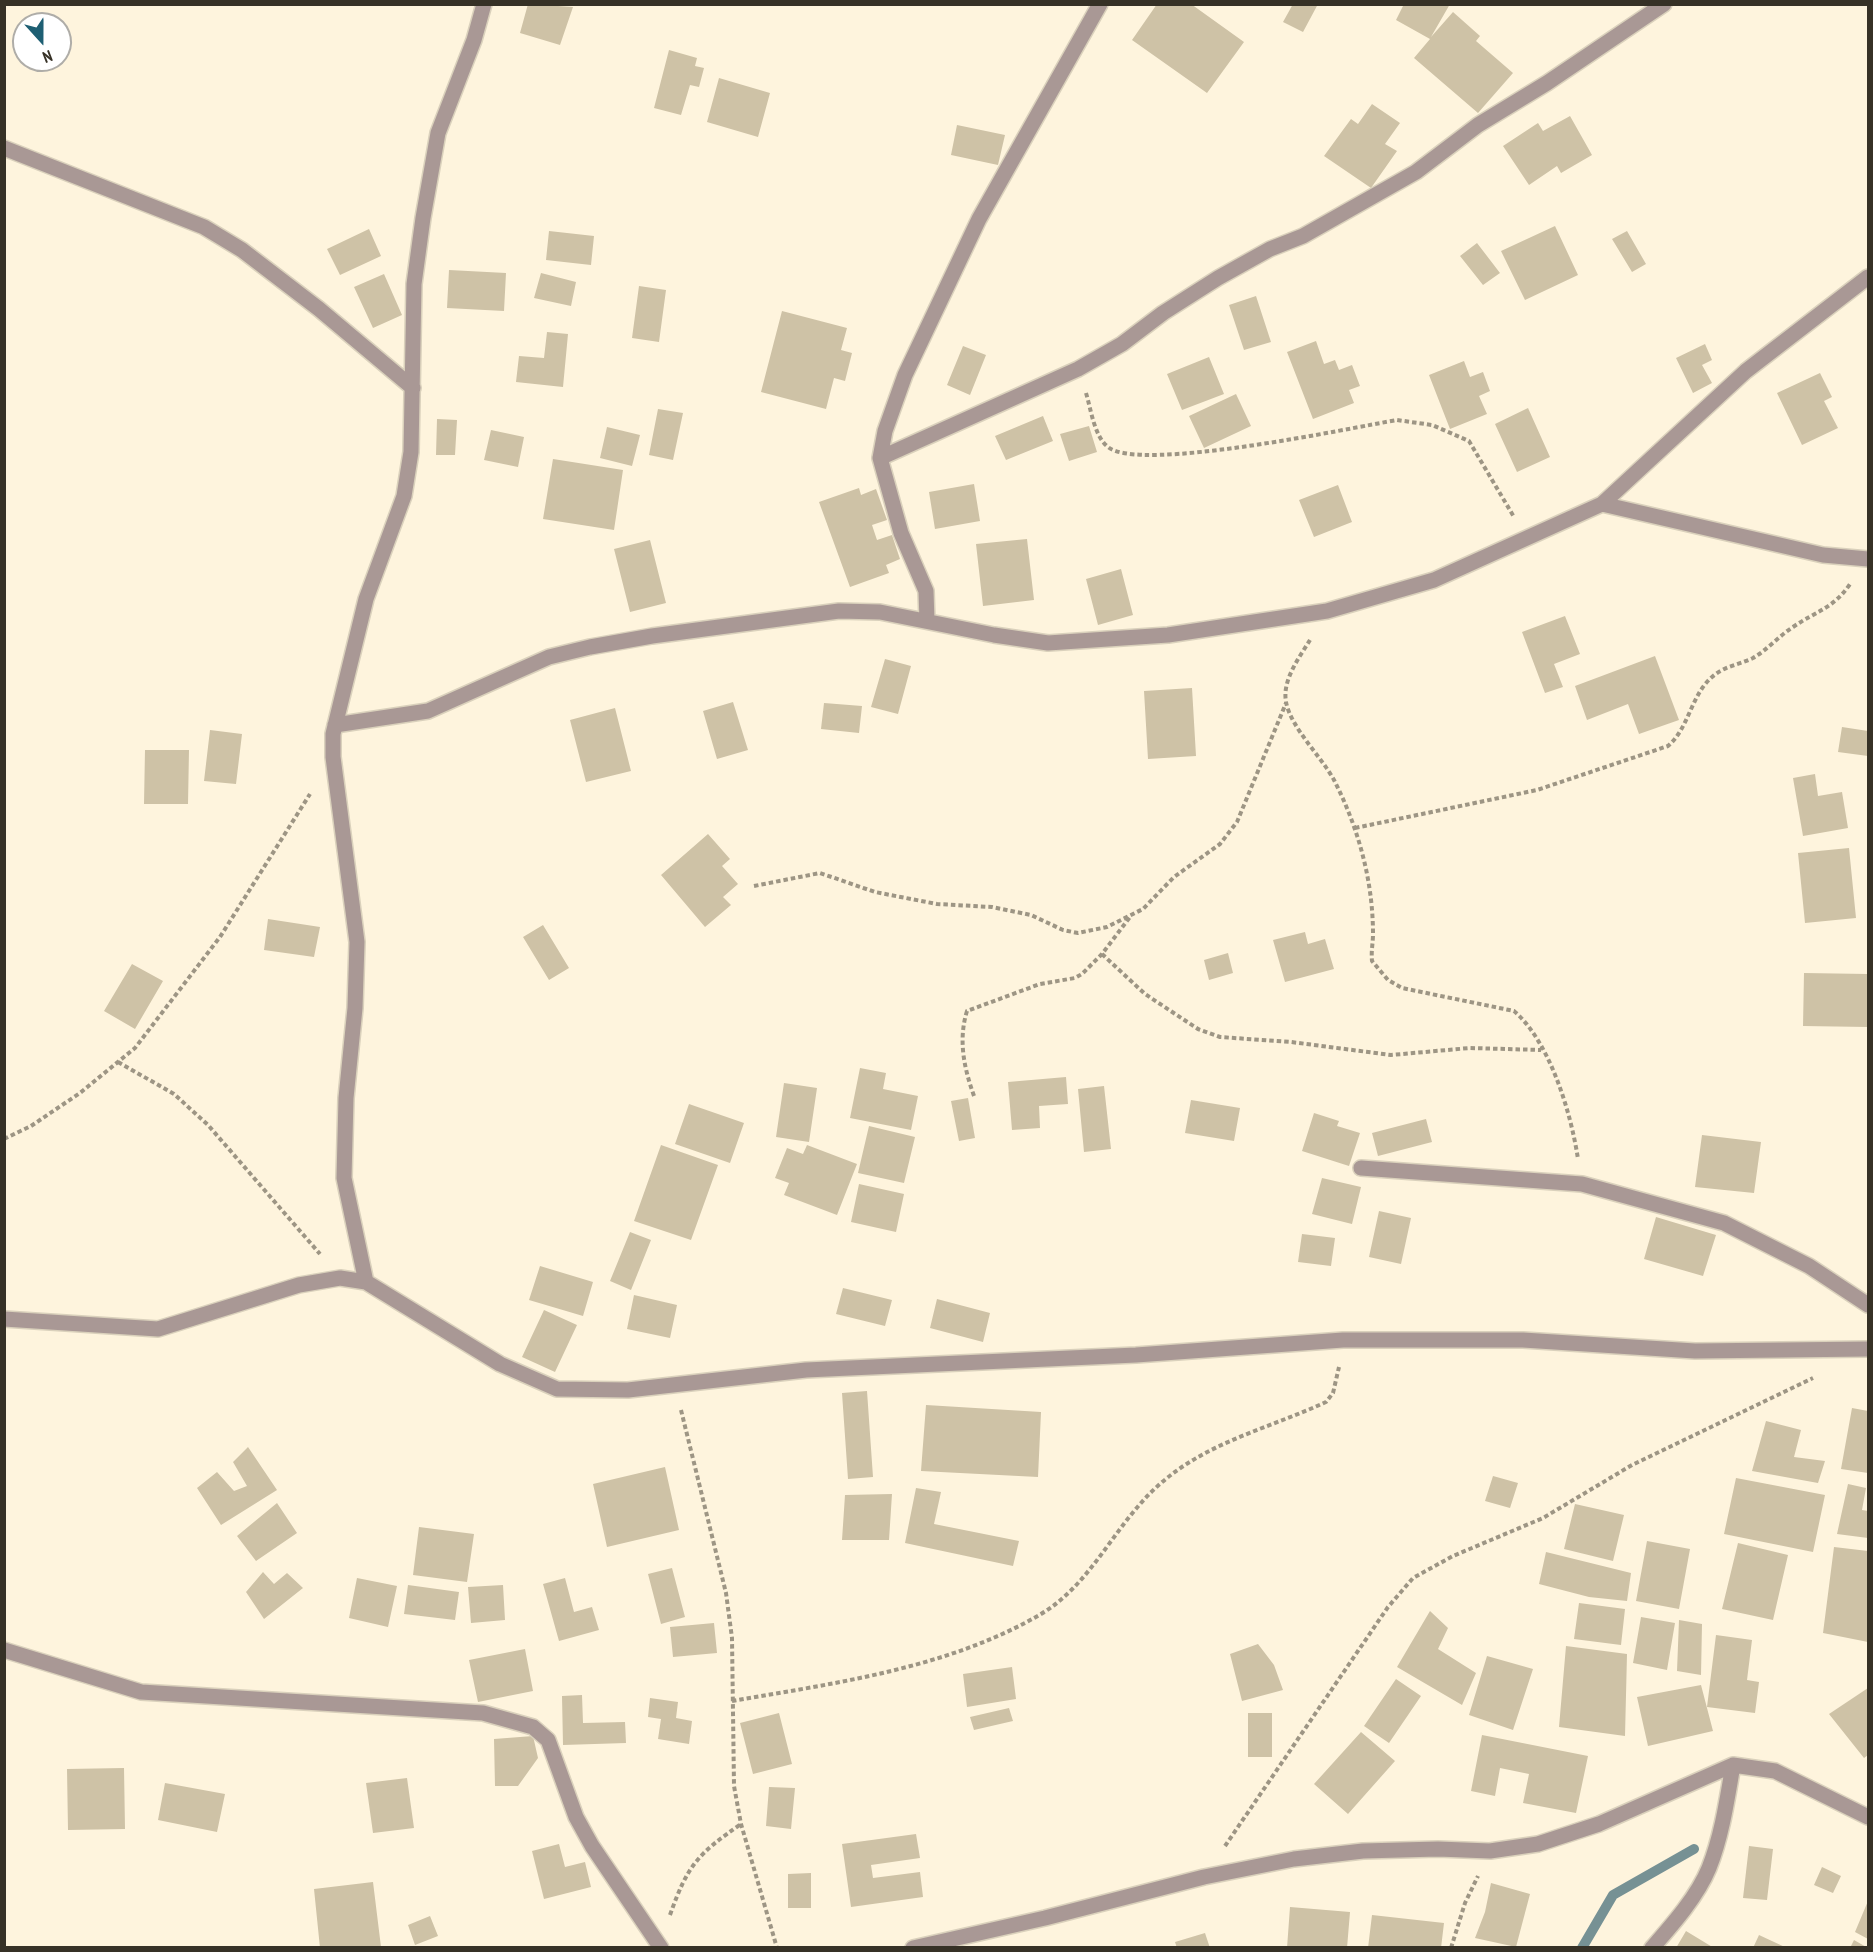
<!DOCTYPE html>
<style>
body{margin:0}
#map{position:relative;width:1873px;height:1952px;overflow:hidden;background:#fef4dd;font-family:"PT Sans Narrow",sans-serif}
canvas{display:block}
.frame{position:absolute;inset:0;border:6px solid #363126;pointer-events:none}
.north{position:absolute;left:12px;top:12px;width:60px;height:60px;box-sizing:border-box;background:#fff;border:2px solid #afada8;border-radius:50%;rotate:159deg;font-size:16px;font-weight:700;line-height:24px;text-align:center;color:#363126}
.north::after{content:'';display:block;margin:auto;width:21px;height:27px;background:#1e5f73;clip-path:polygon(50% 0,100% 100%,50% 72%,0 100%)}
</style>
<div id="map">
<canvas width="1873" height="1952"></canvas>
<div class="frame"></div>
<div class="north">N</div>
</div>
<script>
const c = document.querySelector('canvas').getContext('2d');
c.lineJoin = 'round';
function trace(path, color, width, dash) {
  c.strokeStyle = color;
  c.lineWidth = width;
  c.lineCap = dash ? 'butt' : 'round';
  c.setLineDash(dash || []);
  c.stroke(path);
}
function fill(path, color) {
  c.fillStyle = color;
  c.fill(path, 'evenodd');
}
const stream = new Path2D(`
 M1582,1948L1613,1895L1694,1849`);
const building = new Path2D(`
 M528,4L573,7L560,45L520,33Z
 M1157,4H1191L1244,42L1207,93L1132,40Z
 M1293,4H1318L1303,32L1283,22Z
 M1404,4H1450L1431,37L1453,12L1480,36L1476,41L1513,73L1478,113L1414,58L1430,39L1396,20Z
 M669,50L697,58L695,66L704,68L699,87L690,85L681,115L654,108Z
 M719,78L770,93L758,137L707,122Z
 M1372,104L1400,123L1385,144L1397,151L1371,188L1324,156L1351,119L1358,124Z
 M1570,116L1592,155L1561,173L1557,166L1529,185L1503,146L1538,123L1543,131Z
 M957,125L1005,135L998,165L951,155Z
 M1555,226L1578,275L1525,300L1501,251Z
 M369,229L381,256L340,275L327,249Z
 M549,231L594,236L591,265L546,260Z
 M1627,231L1646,264L1632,272L1612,239Z
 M1477,243L1500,273L1483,285L1460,256Z
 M449,270L506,273L504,311L447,308Z
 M541,273L576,282L571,306L534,298Z
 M384,274L402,315L373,328L354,287Z
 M639,286L666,290L659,342L632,338Z
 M1256,296L1271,342L1244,350L1229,305Z
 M782,311L847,328L841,350L852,353L845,381L834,378L826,409L761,392Z
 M547,332L568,334L563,387L516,382L519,356L544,358Z
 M1316,341L1324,364L1335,360L1339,370L1352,365L1360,386L1349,390L1354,403L1313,419L1287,352Z
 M1705,344L1712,360L1702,365L1712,383L1693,393L1676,358Z
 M963,346L986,355L970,395L947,385Z
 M1209,357L1224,394L1182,410L1167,374Z
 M1464,361L1470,377L1483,372L1490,391L1479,396L1487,414L1450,429L1429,375Z
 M1820,373L1832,397L1824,401L1838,428L1802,445L1777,393Z
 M1236,394L1251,426L1204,448L1189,416Z
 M1528,408L1550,457L1517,472L1495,424Z
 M658,409L683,413L673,460L649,455Z
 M1043,416L1053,441L1006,460L995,436Z
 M437,419L457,420L455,455H436Z
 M1089,426L1097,452L1069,461L1060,434Z
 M607,427L640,435L632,466L600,458Z
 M491,430L524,437L518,467L484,460Z
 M553,459L623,470L614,530L543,519Z
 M974,484L980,521L935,529L929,492Z
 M1338,485L1352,522L1314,537L1299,500Z
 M859,488L861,495L876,489L887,520L872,525L877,540L892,535L900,559L886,565L889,573L850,587L819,502Z
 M1027,539L1034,600L983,606L976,544Z
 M650,540L666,603L630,612L614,549Z
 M1121,569L1133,615L1098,625L1086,579Z
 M1565,616L1580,654L1554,664L1563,687L1545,693L1522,632Z
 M1655,656L1679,720L1639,734L1628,704L1587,720L1575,686Z
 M885,659L911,666L898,714L871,707Z
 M1192,688L1196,756L1148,759L1144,691Z
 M733,702L748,750L717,759L703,711Z
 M824,703L862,706L859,733L821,729Z
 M615,708L631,771L586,782L570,720Z
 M1842,727L1868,731V756L1838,752Z
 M210,730L242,734L236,784L204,781Z
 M145,750H189L188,804H144Z
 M1815,774L1818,796L1842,792L1848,828L1803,836L1793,778Z
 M708,834L730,859L722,866L738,884L723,897L731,905L705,927L661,875Z
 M1849,848L1856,918L1805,923L1798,853Z
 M268,919L320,927L314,957L264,950Z
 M543,925L569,968L549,980L523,937Z
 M1305,932L1308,944L1325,939L1334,969L1285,982L1273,940Z
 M1228,953L1233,973L1209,980L1204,960Z
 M132,964L163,981L135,1029L104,1011Z
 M1804,973L1868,974V1027L1803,1026Z
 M860,1068L886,1073L883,1089L918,1096L911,1130L850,1118Z
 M1066,1077L1068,1104L1039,1106L1040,1128L1012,1130L1008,1082Z
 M784,1083L817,1088L809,1142L776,1137Z
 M1104,1086L1111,1149L1084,1152L1078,1089Z
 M968,1098L975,1138L959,1141L951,1101Z
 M1191,1100L1240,1108L1234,1141L1185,1133Z
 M689,1104L744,1123L730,1163L675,1144Z
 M1314,1113L1339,1121L1337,1126L1360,1133L1349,1166L1302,1151Z
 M1426,1119L1432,1142L1378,1156L1372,1133Z
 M869,1126L915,1137L904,1183L858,1173Z
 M1702,1135L1761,1142L1754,1193L1695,1187Z
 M661,1145L718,1165L691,1240L634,1221Z
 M807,1145L857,1164L837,1215L784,1195L789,1183L775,1178L787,1148L803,1154Z
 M1322,1178L1361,1187L1352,1224L1312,1214Z
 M859,1184L904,1194L896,1232L851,1222Z
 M1379,1211L1411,1218L1401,1264L1369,1257Z
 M1656,1217L1716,1235L1703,1276L1644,1259Z
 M630,1232L651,1240L631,1290L610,1281Z
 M1302,1234L1335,1238L1331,1266L1298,1262Z
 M540,1266L593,1282L583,1316L529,1300Z
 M843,1288L892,1300L885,1326L836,1314Z
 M634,1295L677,1305L670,1338L627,1329Z
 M937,1299L990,1313L983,1342L930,1328Z
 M544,1310L577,1325L555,1372L522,1357Z
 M867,1391L873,1477L848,1479L842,1393Z
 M926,1405L1041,1412L1038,1477L921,1471Z
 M1852,1408L1868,1411V1473L1841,1469Z
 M1766,1421L1801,1430L1794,1457L1825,1461L1818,1483L1752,1471Z
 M248,1447L277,1490L221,1525L197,1488L217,1472L234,1491L247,1486L233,1462Z
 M665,1467L679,1530L607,1547L593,1484Z
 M1493,1476L1518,1483L1510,1508L1485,1501Z
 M1736,1478L1825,1495L1813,1552L1724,1534Z
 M1848,1484L1866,1488L1862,1510L1868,1511V1538L1837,1534Z
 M916,1488L941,1492L934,1524L1019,1541L1013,1566L905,1543Z
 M892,1494L889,1540H842L845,1495Z
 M277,1503L297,1533L256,1561L237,1536Z
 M1575,1504L1624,1515L1613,1561L1564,1549Z
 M419,1527L474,1534L467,1582L413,1575Z
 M1647,1541L1690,1549L1679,1609L1636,1601Z
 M1738,1543L1788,1555L1773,1620L1722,1609Z
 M1834,1547L1868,1551V1642L1823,1633Z
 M1546,1552L1631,1573L1627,1601L1589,1597L1539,1584Z
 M672,1568L685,1617L661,1624L648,1574Z
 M263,1572L274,1584L287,1573L303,1588L264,1619L246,1592Z
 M357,1578L397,1586L388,1627L349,1618Z
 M565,1578L574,1612L592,1607L599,1630L559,1641L543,1584Z
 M408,1585L459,1592L455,1620L404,1614Z
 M503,1585L505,1620L471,1623L468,1587Z
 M1579,1603L1625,1609L1621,1645L1574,1639Z
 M1430,1611L1448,1628L1438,1649L1476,1673L1462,1705L1397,1667Z
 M1641,1617L1675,1623L1667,1670L1633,1663Z
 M1679,1620L1702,1624L1701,1675L1677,1671Z
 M714,1623L717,1653L673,1657L670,1627Z
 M1716,1635L1752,1640L1747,1680L1759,1682L1755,1713L1707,1707Z
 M1258,1644L1274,1665L1283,1690L1242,1701L1230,1654Z
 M1566,1646L1627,1654L1625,1736L1559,1727Z
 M525,1649L533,1691L478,1702L469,1660Z
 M1487,1656L1533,1669L1513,1730L1469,1715Z
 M1012,1667L1016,1699L967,1707L963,1674Z
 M1396,1679L1421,1696L1389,1743L1364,1726Z
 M1701,1685L1713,1731L1648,1746L1637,1697Z
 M1868,1688V1755L1864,1758L1829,1714Z
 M582,1695L583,1723L625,1722L626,1743L563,1745L562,1696Z
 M650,1698L678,1702L676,1718L692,1721L689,1744L658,1739L661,1719L648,1717Z
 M1009,1708L1013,1721L974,1730L970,1717Z
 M779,1713L792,1764L753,1774L740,1723Z
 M1248,1713H1272V1757H1248Z
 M1361,1732L1395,1761L1348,1814L1314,1784Z
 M1482,1735L1588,1756L1576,1813L1523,1803L1529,1774L1500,1768L1495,1796L1471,1791Z
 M533,1736L538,1758L518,1786H495L494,1739Z
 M124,1768L125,1829L68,1830L67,1769Z
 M407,1778L414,1828L373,1833L366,1783Z
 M165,1783L225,1794L217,1832L158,1820Z
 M769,1787L795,1788L791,1829L766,1826Z
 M916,1834L920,1858L871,1865L873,1878L920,1872L923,1897L851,1907L842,1844Z
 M559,1844L565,1867L585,1862L591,1887L544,1899L532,1851Z
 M1749,1846L1773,1849L1767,1900L1743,1898Z
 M1822,1867L1841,1876L1833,1893L1814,1885Z
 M811,1873V1908H788V1874Z
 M373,1882L381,1947L320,1948L314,1889Z
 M1491,1883L1530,1894L1516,1947L1475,1938L1485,1912Z
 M1868,1901V1939L1855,1932Z
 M1290,1907L1350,1912L1347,1948H1287Z
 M1372,1915L1444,1923L1441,1948H1368Z
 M430,1916L438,1936L415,1945L408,1925Z
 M1686,1931L1714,1948H1676Z
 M1205,1933L1210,1948H1177L1175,1942Z
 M1759,1935L1787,1948H1753Z
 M1854,1940L1868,1948H1850Z`);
const path = new Path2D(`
 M1086,393C1091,409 1094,436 1108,447C1139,473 1350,428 1397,420L1432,425L1469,441L1514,517
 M1310,640C1299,658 1282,680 1286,702C1291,728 1321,756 1334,780C1358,827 1373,880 1373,934C1373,943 1371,951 1372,961L1388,980L1402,988L1514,1011C1550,1042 1571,1113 1578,1159
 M1355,828L1537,790L1668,746C1689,728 1691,695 1712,677C1724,666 1739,665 1753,658C1767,650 1779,636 1793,627C1816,611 1833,609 1850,584
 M754,886L820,873L875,892L937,904L992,907L1031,915L1063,930L1078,933L1107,927L1143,909L1174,877L1220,844L1237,822L1286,703
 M1102,954L1145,994L1198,1029L1220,1037L1291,1042L1391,1055L1470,1048L1541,1050
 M118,1062L174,1094L208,1125L320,1254
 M974,1096C964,1068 958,1040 967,1011L1040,984L1075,978L1082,974L1102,954L1130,917
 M4,1139L31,1126L80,1093L135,1048L220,937L310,794
 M681,1410L726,1593L732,1638L734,1786L741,1824L777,1948
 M732,1701C836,1683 949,1668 1041,1614C1093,1583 1115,1523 1160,1484C1207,1442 1270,1428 1326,1402L1333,1393L1339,1367
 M1225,1846L1388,1607L1413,1578L1453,1556L1543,1518L1632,1465L1813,1378
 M670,1915C688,1864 698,1854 741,1824
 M1451,1948L1465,1903L1478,1876`);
const street = new Path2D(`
 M4,148L204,227L242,250L319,309L413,388
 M880,458L1078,369L1122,344L1163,313L1218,278L1270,249L1303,236L1416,172L1478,125L1547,83L1664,4
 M1602,504L1823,555L1868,559
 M927,621L926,591L901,533L880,458L885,431L905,375L979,219L1100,4
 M335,725L428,711L549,657L590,647L652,636L839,611L880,612L994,635L1048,643L1168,635L1327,611L1434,580L1602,504L1746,371L1868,277
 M1361,1168L1582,1184L1724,1223L1809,1266L1868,1305
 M366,1282L344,1178L346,1098L355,1008L357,942L333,757V734L366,599L404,496L411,452L414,284L423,218L438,133L474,40L484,4
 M4,1319L158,1329L299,1285L340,1278L366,1282L500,1364L557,1389L628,1390L806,1370L1136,1355L1343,1340H1523L1695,1351L1868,1349
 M4,1650L141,1692L483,1713L533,1727L548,1740L576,1817L592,1846L661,1948
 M913,1948L1045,1918L1204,1877L1294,1859L1363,1851L1438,1849L1490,1851L1538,1844L1599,1824L1733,1765L1775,1771L1868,1817
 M1652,1948C1673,1924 1697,1897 1709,1868C1722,1835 1727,1800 1733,1765`);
trace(stream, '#769194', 10);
fill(building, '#cec2a6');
trace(street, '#dad1bc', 18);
trace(path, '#9d9584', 4, [4.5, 3]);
trace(street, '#a99895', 15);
</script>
